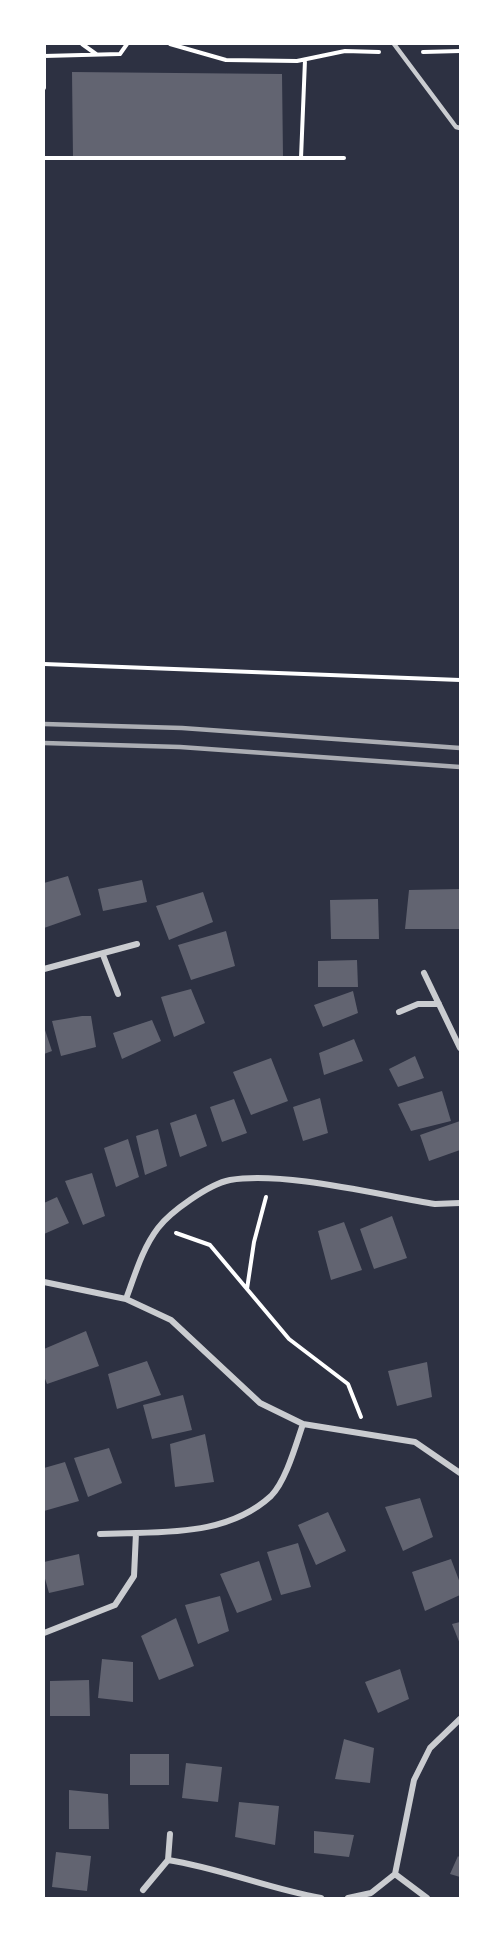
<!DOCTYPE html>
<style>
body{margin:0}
#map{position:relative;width:504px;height:1942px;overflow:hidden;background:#2d3142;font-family:"Open Sans",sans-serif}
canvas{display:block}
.frame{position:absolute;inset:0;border:45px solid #fff;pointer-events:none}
</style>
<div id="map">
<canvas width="504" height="1942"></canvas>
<div class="frame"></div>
</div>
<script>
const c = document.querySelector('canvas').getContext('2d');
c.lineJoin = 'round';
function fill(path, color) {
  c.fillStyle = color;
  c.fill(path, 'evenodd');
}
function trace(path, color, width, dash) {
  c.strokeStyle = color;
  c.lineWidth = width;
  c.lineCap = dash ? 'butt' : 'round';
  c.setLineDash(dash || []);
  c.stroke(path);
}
const building = new Path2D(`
 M72,72L282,74L283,157L73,159Z
 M68,876L81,915L44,928V883Z
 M142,880L147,902L103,911L98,889Z
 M460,889V929H405L409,890Z
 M203,892L213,922L169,940L156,906Z
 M378,899L379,939H331L330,900Z
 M226,931L235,966L191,980L178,945Z
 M357,960L358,987H318V961Z
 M191,989L205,1023L174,1037L161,997Z
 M353,991L358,1013L323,1027L314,1005Z
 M82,1016H91L96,1047L61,1056L52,1021Z
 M152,1020L161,1041L122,1059L113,1033Z
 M44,1027L52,1051L44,1054Z
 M354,1039L363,1061L324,1075L319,1053Z
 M415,1056L424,1078L398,1087L389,1069Z
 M271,1058L288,1101L251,1115L233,1072Z
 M442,1091L451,1121L411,1131L398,1104Z
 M320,1098L328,1133L303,1141L293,1107Z
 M234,1099L247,1133L222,1142L210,1107Z
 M196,1114L207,1146L180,1157L170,1123Z
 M460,1121V1150L429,1161L420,1135Z
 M158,1129L167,1166L145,1175L136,1136Z
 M128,1139L139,1177L116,1187L104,1148Z
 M92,1173L105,1216L83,1225L65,1181Z
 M57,1197L69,1223L44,1234V1203Z
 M392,1216L407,1258L374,1269L360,1229Z
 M344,1222L362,1270L331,1280L318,1231Z
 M86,1331L99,1366L47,1384L44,1376V1349Z
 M147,1361L161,1395L117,1409L108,1374Z
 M427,1362L432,1397L397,1406L388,1371Z
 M183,1395L192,1430L152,1439L143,1405Z
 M205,1434L214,1482L175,1487L170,1444Z
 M109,1448L122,1483L88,1497L74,1458Z
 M65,1462L79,1501L44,1511V1468Z
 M420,1498L433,1537L403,1551L385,1507Z
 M328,1512L346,1551L316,1565L298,1525Z
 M298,1543L311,1587L281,1595L267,1552Z
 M79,1554L84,1585L49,1593L44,1575V1562Z
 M451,1559L460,1583V1595L425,1611L412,1572Z
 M259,1561L272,1600L237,1613L220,1574Z
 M220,1596L229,1631L198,1644L185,1605Z
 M176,1618L194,1666L159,1680L141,1636Z
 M460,1622V1644L452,1624Z
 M102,1659L133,1662V1702L98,1698Z
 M400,1669L409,1699L378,1713L365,1682Z
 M89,1680L90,1716H50V1681Z
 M344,1739L374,1748L370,1783L335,1779Z
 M130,1754H169V1785H130Z
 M186,1763L222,1767L218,1802L182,1798Z
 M69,1790L108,1794L109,1829H69Z
 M239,1802L279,1806L275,1845L235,1837Z
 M314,1831L354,1835L349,1857L314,1853Z
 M56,1852L91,1856L87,1891L52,1887Z
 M458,1856L460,1858V1877L450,1874Z`);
const path = new Path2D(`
 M82,44L96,54
 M170,44L226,60L297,61L345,51L379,52
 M423,52L460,51
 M44,56L120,54L127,44
 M44,88V44
 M44,158H344
 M301,158L305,60
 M44,664L460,680
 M176,1233L210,1245L289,1339L348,1384L361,1417
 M247,1289L254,1242L266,1197`);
const service = new Path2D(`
 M394,44L456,127L460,128`);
const minor = new Path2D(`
 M103,955L118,994
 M44,969L137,944
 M424,973L460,1048
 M399,1012L418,1004H439
 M44,1282L126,1299L171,1320L260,1403L303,1424L415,1442L460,1473
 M126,1299C135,1275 142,1249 158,1228C170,1212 209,1184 230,1180C284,1171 379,1195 435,1204L460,1203
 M100,1534L136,1533
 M44,1633L115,1605L134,1576L136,1533C183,1532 234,1530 271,1496C286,1481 296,1444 303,1424
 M168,1860C220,1868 269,1889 321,1898
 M395,1874L427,1898
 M143,1890L168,1860L170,1834
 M348,1898L371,1893L395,1874L414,1780L430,1748L460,1719`);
const rail = new Path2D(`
 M44,724L182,728L460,748
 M44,743L180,747L460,767`);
fill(building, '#626471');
trace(path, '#fff', 4);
trace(service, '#caccd0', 4.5);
trace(minor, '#caccd0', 6);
trace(rail, '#abadb3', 4.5);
</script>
